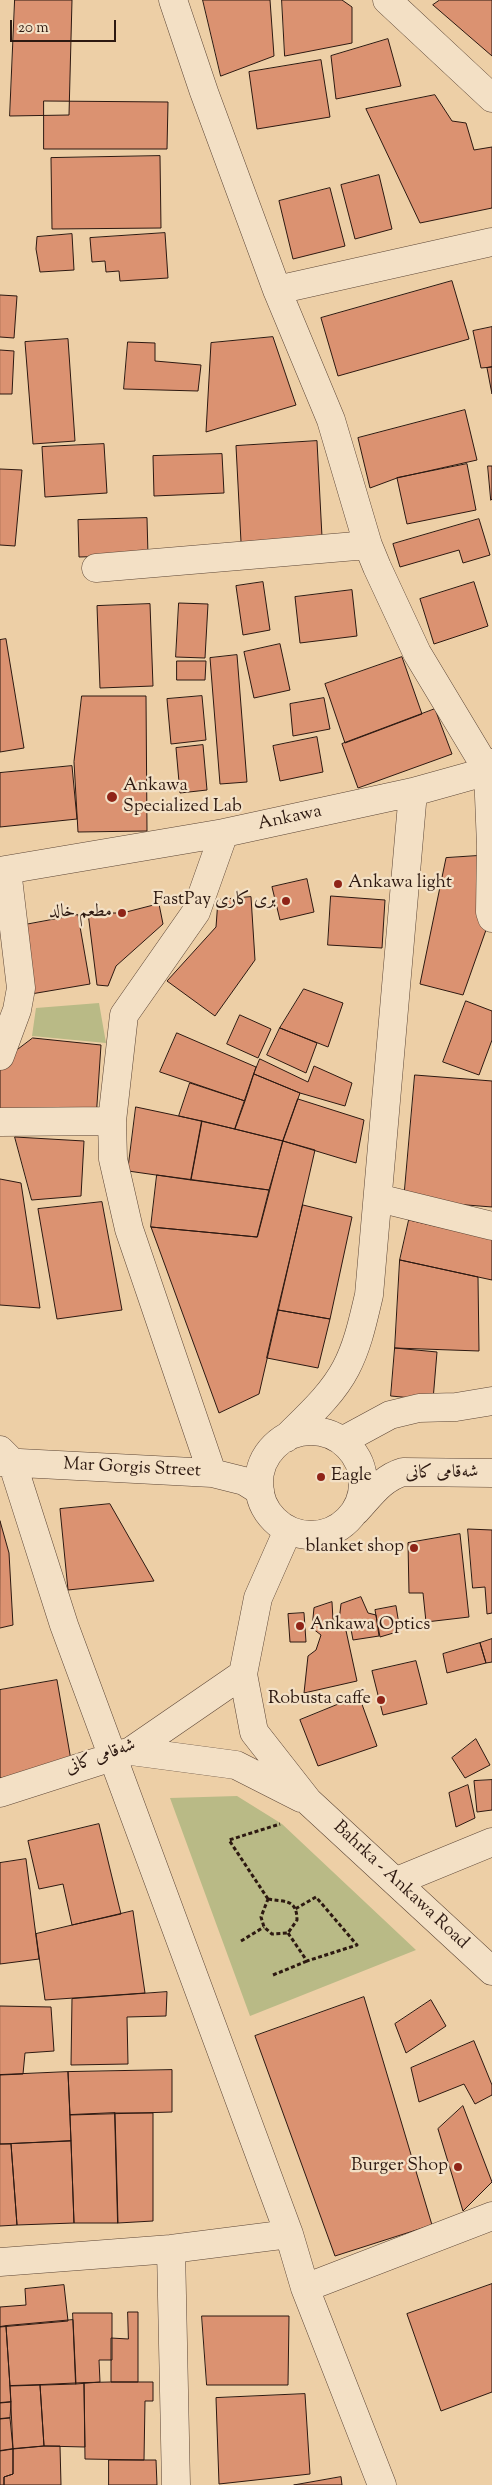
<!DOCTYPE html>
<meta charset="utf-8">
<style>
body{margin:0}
#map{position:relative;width:492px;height:2485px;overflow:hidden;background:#edcfa6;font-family:"Sorts Mill Goudy",serif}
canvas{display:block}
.scale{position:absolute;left:10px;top:20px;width:106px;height:22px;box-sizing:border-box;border:2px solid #2d1911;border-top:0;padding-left:6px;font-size:15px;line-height:18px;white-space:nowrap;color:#2d1911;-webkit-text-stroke:4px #f3e0c5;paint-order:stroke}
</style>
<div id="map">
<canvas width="492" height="2485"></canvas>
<div class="scale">20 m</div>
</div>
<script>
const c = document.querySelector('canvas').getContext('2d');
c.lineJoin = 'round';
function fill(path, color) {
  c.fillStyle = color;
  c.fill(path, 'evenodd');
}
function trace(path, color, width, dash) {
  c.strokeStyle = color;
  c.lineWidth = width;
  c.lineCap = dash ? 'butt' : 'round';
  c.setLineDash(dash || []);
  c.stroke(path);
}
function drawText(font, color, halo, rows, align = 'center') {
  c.font = font + ' "Sorts Mill Goudy",Amiri,serif';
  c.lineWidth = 4.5;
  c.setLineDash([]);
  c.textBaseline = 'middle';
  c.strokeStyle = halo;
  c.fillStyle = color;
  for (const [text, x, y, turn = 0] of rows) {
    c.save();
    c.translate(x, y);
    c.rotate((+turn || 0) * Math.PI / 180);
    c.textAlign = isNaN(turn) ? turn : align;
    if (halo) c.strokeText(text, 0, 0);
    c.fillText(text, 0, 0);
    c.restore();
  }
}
const green = new Path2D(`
 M99,1003L106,1043L32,1036L36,1008Z
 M237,1796L282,1824L416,1950L250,2016L170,1798Z`);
const building = new Path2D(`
 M15,0H72L69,115L10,116Z
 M203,0H270L274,56L221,76Z
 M282,0H342L352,7V43L285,56Z
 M440,0H492V56L433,5Z
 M388,39L401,86L336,99L331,56Z
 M321,60L330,117L257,129L249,72Z
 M435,95L452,121L466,123L474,150L492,147V208L420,223L366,109Z
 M44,101L168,102L167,149H44Z
 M160,156L161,228L52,229L51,158Z
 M379,175L392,229L355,239L341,185Z
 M330,188L345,246L293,259L279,201Z
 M165,233L168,278L120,281L119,271L106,272L105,261L92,262L90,238Z
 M72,234L74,270L40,272L36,249L37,237Z
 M452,281L469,339L338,376L321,318Z
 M0,295L17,296L14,338L0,337Z
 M492,327V367L481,368L473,331Z
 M273,337L296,405L206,432L211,343Z
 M68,339L75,441L33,444L25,342Z
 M128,342L155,343V361L201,365L198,391L124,389Z
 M0,350L14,351L12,394H0Z
 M492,367V394L487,368Z
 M465,410L477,460L397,478L370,488L358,438Z
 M317,441L322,537L241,542L236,446Z
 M104,444L107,493L45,497L42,447Z
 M222,454L224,493L154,496L153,456Z
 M467,464L476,510L407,524L397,478Z
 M488,466H492V499L491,500Z
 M0,469L22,470L15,546L0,545Z
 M147,518L148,555L79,557L78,520Z
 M479,519L490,555L463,563L459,550L400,567L393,544Z
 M263,582L270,630L243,635L236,586Z
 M474,582L488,626L434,644L420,599Z
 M352,590L357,636L300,643L295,597Z
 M179,603L208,604L205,658L176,657Z
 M150,604L153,686L100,688L97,606Z
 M6,639L24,748L0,752V640Z
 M280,644L290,690L254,698L244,652Z
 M237,655L247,782L220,784L210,658Z
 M402,657L422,714L345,743L325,684Z
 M177,661H206L205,680H177Z
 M82,696H146L147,831L78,832L74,762Z
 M202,696L206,740L171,744L167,699Z
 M324,698L330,729L293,736L290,704Z
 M435,709L452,754L358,788L342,744Z
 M317,737L323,772L280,781L273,746Z
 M203,745L207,790L180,793L176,748Z
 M72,766L77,819L0,827V773Z
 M492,855V913L463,995L420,984L446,858Z
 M307,879L314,912L280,920L272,887Z
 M331,896L385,900L382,948L328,945Z
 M251,897L255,960L215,1016L167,981L216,927L218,900Z
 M159,904L163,924L116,966L108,986L97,985L88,913H122Z
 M78,915L90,984L31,994L19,926Z
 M304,989L343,1003L328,1047L280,1028Z
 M466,1001L492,1011V1040L479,1075L443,1062Z
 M240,1015L271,1029L258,1058L227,1044Z
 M280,1028L317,1043L306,1073L267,1055Z
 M177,1033L256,1067L245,1101L160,1072Z
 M33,1038L101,1045L96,1119L0,1115V1063Z
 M260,1059L308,1082L314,1066L352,1083L345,1106L300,1093L254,1074Z
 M254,1074L300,1093L283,1141L235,1129Z
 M415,1075L492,1081V1207L404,1200Z
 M190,1083L245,1101L235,1129L179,1116Z
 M298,1099L364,1120L356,1163L283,1141Z
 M136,1107L202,1121L191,1180L128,1171Z
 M202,1121L283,1141L269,1190L191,1180Z
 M15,1137L84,1141L81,1196L32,1200Z
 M283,1141L315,1150L259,1394L219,1413L151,1227L257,1237Z
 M157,1175L269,1190L257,1237L151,1227Z
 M0,1179L21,1183L40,1308L0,1305Z
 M102,1202L122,1310L57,1319L38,1209Z
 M303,1205L352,1217L330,1319L278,1310Z
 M409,1220L492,1239V1280L400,1260Z
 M400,1260L478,1277L479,1351L395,1348Z
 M278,1310L330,1319L318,1368L267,1358Z
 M395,1348L437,1352L433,1400L391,1396Z
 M110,1504L154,1581L68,1590L60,1509Z
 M0,1521L9,1553L13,1625L0,1628Z
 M468,1529L492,1530V1613L487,1614L485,1587L473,1588Z
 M460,1534L469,1617L426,1622L423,1593H409L408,1543Z
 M361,1597L368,1613L376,1615L379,1636L353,1640L350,1624L339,1621L341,1604Z
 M332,1602L333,1620L345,1626L357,1681L304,1693L308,1656L316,1650L321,1635L312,1628L314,1608Z
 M396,1606L400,1631L380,1637L375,1610Z
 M304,1613L306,1642H290L288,1614Z
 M492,1639V1662L486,1663L480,1643Z
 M480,1643L486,1663L447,1673L443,1654Z
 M416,1661L427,1704L383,1715L372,1671Z
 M57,1680L72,1766L0,1778V1690Z
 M359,1696L377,1746L318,1766L300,1720Z
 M476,1739L490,1765L465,1778L452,1758Z
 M492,1780V1810L477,1812L474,1781Z
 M468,1785L475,1818L456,1827L449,1793Z
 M99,1824L121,1914L72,1925L63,1884L39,1889L28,1841Z
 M26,1859L39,1959L0,1964V1863Z
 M133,1911L145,1993L45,2000L36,1934Z
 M167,1992L166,2016L127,2017L128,2064L71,2065L72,1999Z
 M364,1997L432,2225L335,2256L255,2036Z
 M431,2000L446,2026L406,2053L395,2024Z
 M0,2006L51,2007L54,2051L25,2053L23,2074L0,2075Z
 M474,2041L492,2085V2095L475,2104L464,2084L419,2102L411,2068Z
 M172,2070V2112L70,2115L68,2072Z
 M68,2072L71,2141L0,2144V2075Z
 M463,2106L492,2182L463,2211L438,2129Z
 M115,2113H153V2221L118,2223Z
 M115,2113L118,2223H74L70,2115Z
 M71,2141L74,2223L17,2225L11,2144Z
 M0,2144H11L17,2225L0,2226Z
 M492,2284V2392L441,2411L407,2314Z
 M64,2285L68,2321L0,2327V2307L26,2305L25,2289Z
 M128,2312H138V2382H111V2338L128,2339Z
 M73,2313H112V2360H99L100,2382L76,2384Z
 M202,2316H289L288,2385H207Z
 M73,2320L76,2384L10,2386L6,2326Z
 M6,2326L11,2402L0,2403V2327Z
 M111,2382H153V2401H145L144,2460L85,2459L84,2383Z
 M84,2383L85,2447L44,2446L40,2385Z
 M40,2385L44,2446L13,2449L10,2386Z
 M305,2394L310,2474L219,2484L216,2398Z
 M11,2402L10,2418L0,2419V2403Z
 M10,2418L13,2449L0,2451V2419Z
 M44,2446H60L61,2485H4V2477L13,2474V2449Z
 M13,2449V2474L4,2477V2485H0V2451Z
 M109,2460H156L157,2485H109Z
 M341,2477L342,2485H294Z`);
const path = new Path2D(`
 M268,1899L229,1840L280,1824
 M268,1899C283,1902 297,1898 297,1920L288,1933L272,1934L264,1927L261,1917Z
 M288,1933L307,1961L357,1945L316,1897L295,1909
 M241,1941L264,1927
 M273,1975L307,1961`);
const minor = new Path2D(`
 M173,0L204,92L277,290L331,420L368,545L377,567L417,653L488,771
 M387,0L492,98
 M277,290L492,242
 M96,568L368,545
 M492,763L488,771L491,846L490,912L492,918
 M0,871L224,833L413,792L492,770
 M0,1056L17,1010L21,988L7,870
 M0,1122L112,1121
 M378,1198L492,1226
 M259 1483a52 52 0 1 1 104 0a52 52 0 1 1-104 0Z
 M286,1438C307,1417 332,1395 346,1368C358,1345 363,1320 369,1295L413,792
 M342,1441L390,1415L419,1408L456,1407L492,1401
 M0,1450L12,1462L64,1625L289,2234L305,2288L382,2485
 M0,1462L212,1473L244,1481L260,1491
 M212,1473L129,1229L113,1159L112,1121L124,1015L196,912L224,833
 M356,1511C370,1496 382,1478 403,1472L492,1473
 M288,1530L258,1598L243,1674L254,1732L308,1801L492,1971
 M131,1751L236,1765L301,1798
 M0,1793L131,1751L243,1674
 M397,1881L492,1842
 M171,2249L176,2485
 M0,2262L171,2249L289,2234
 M305,2288L492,2216`);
const markers = [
 [112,797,6,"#8f2418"],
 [338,884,5,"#8f2418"],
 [286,901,5,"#8f2418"],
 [122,913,5,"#8f2418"],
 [321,1477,5,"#8f2418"],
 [414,1548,5,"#8f2418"],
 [300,1626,5,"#8f2418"],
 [381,1700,5,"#8f2418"],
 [458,2167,5,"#8f2418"]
];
const poiNames = [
 ["Ankawa",123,787,"left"],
 ["Specialized Lab",123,808,"left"],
 ["Ankawa light",348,884,"left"],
 ["FastPay بری كاری",276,901],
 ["مطعم خالد",112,913],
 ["Eagle",331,1477,"left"],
 ["blanket shop",404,1548],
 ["Ankawa Optics",310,1626,"left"],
 ["Robusta caffe",371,1700],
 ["Burger Shop",448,2167]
];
const streetNames = [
 ["Ankawa",290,819,-12],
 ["Mar Gorgis Street",132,1469,3],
 ["شەقامی کانی",442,1474,-1],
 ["شەقامی کانی",101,1758,-20],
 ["Bahrka - Ankawa Road",400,1886,43]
];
fill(green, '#b9ba86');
fill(building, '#db9271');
trace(building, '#2d1911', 1);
trace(minor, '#5d4636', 29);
trace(path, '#2d1911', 3, [4, 2.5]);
trace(minor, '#f3e0c5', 28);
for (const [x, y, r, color] of markers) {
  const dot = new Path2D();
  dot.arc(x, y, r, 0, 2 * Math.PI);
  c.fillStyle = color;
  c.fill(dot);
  trace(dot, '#f3e0c5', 2);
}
drawText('18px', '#2d1911', '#f3e0c5', poiNames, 'right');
drawText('18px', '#2d1911', '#f3e0c5', streetNames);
</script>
